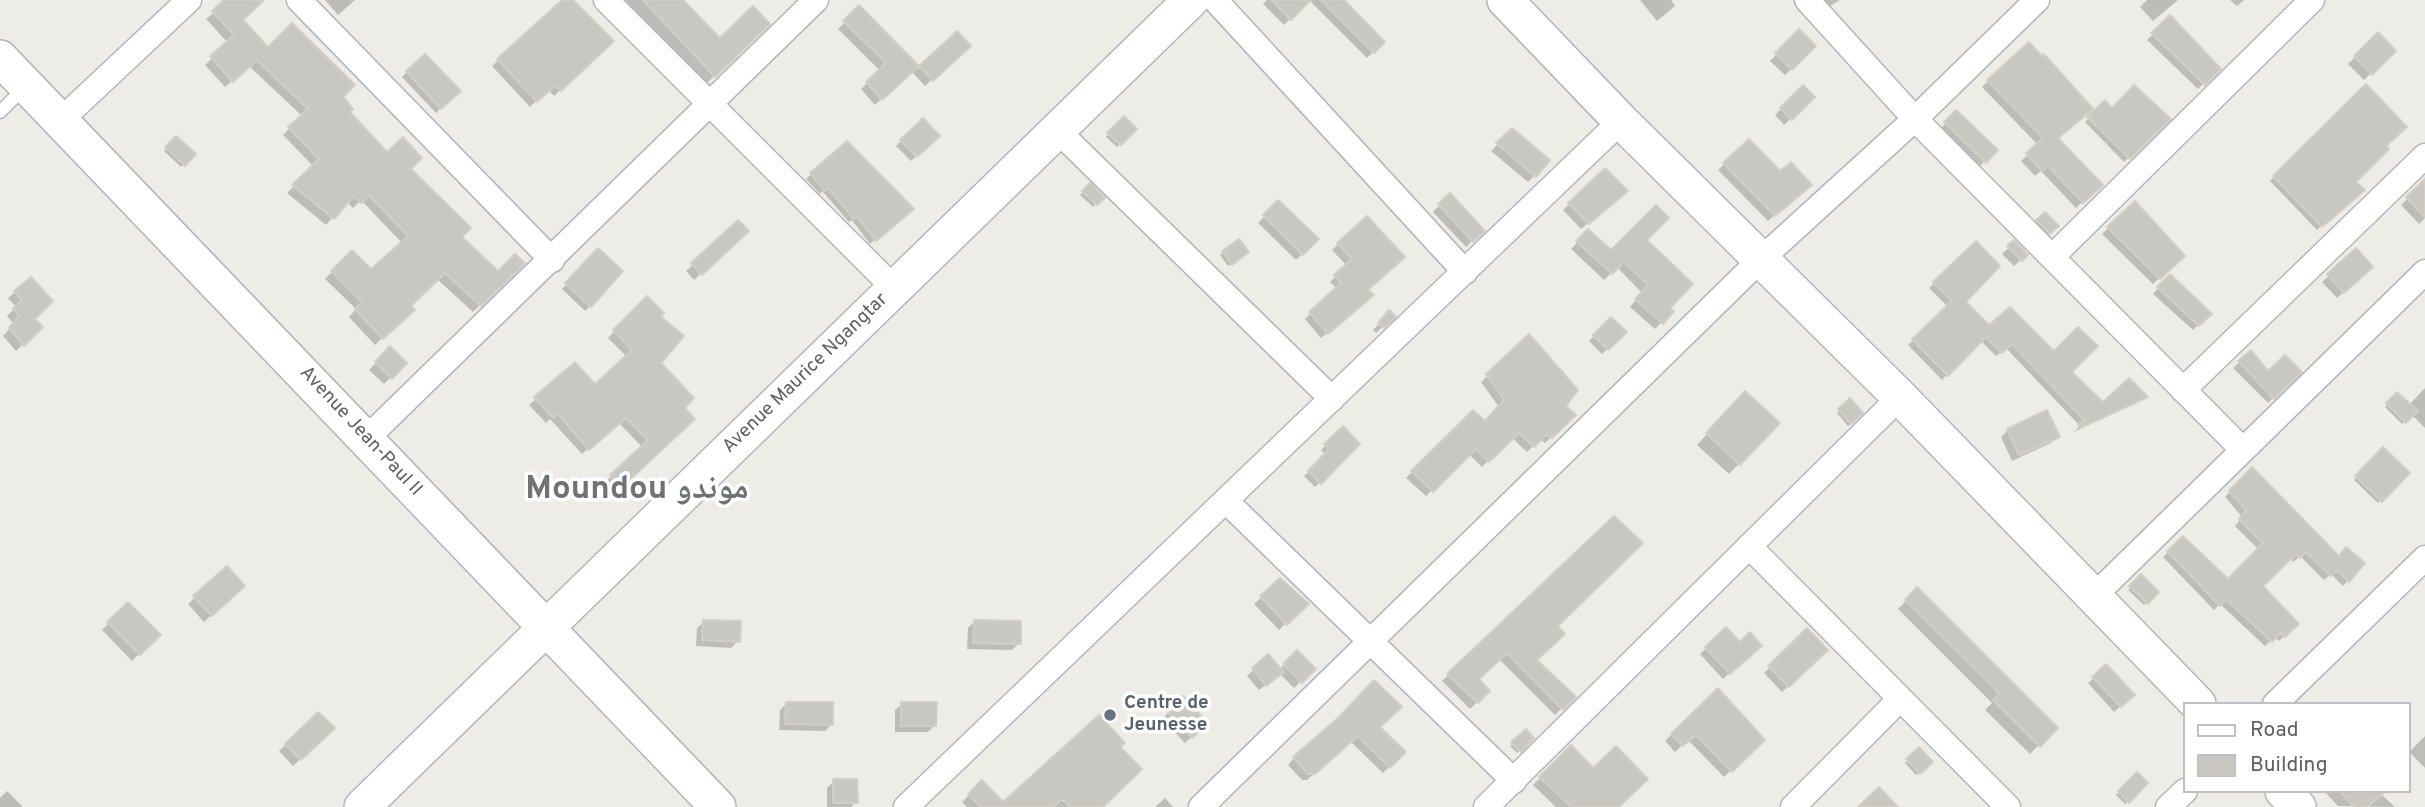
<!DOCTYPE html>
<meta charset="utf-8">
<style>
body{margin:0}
#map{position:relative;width:2425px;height:807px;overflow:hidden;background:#eeece6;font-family:Overpass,sans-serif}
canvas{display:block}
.legend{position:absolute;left:2183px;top:702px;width:228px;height:91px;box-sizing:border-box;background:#fff;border:2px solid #bfc0c1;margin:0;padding:9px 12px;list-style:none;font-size:21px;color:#5e6164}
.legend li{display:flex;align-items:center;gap:14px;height:35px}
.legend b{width:35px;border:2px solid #bfc0c1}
</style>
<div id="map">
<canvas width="2425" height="807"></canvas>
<ul class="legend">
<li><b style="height:9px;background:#fff"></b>Road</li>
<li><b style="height:19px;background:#c9c7c2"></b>Building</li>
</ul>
</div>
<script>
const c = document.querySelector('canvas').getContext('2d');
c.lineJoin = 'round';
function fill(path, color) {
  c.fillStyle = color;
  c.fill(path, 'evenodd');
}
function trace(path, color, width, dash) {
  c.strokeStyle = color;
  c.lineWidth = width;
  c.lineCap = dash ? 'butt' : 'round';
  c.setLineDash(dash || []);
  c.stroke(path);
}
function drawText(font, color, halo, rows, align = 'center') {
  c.font = font + ' Overpass,"Noto Naskh Arabic",sans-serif';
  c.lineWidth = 7;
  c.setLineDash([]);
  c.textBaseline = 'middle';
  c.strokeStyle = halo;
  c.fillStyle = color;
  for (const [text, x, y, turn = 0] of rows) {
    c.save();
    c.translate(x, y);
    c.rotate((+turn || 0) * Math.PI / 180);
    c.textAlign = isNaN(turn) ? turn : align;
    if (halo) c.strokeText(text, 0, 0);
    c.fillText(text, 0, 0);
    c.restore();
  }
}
const shadow = new Path2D(`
 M229,0H262L240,20L268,50L340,97L348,112L387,155L409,169L460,237L498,273L522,263L473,312L437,279L409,306L412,310L375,345L349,317L356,309L325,279L352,252L371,271L402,243L361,200L353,208L347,202L326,225L287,193L314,167L283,135L302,116L249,66L225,87L205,65L228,43L206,19Z
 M325,0H355L338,15Z
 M564,0H570L612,41L554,96L548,90L530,107L492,66Z
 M625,0H680L719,40L767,24L706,84Z
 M1267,0H1342L1383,42L1367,58L1309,0L1284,25L1263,4Z
 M1640,0H1671L1675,6L1657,21Z
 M1822,0H1840L1828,7Z
 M2147,0H2178L2153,21L2140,7Z
 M2230,0H2244L2237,6Z
 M859,8L919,69L957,33L968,46L925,86L911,71L875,105L861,89L880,71L838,29Z
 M2170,18L2218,69L2198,89L2147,40Z
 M1799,32L1814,46L1785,75L1770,61Z
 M2378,34L2394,51L2364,80L2348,64Z
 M407,72L458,91L436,113L402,77Z
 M1988,81L2056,138L2100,185L2076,208L2041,171L2035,176L2021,161L2038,145L1982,87Z
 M2366,87L2384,146L2354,182L2362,190L2317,230L2270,181Z
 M1803,88L1813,97L1784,125L1775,115Z
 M2105,103L2112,111L2168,119L2124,162L2085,122Z
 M1957,112L1996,150L1978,168L1939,130Z
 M1124,119L1134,129L1117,147L1106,137Z
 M923,120L938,136L911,161L896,146Z
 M1512,130L1534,176L1528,182L1491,151Z
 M176,138L193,154L181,167L164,151Z
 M1749,141L1780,174L1803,191L1768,221L1718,170Z
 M846,144L907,213L870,244L852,220L849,222L822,191L820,194L806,179Z
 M1605,171L1619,197L1581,229L1563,210Z
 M2425,182V218L2419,224L2401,205Z
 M1090,185L1102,198L1093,207L1080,195Z
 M1450,195L1482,231L1466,247L1433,212Z
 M1278,202L1317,239L1296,260L1258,223Z
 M2135,204L2183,256L2153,284L2102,234Z
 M2045,214L2057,226L2043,239L2032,227Z
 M1366,218V301L1321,338L1305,319L1337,289L1330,282L1347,266L1332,250Z
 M738,223L746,231L694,280L686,271Z
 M1588,231L1611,252L1644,240L1668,308L1672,311L1655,329L1630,307L1642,293L1617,267L1604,280L1571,249Z
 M1238,241L1244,255L1228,266L1220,255Z
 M2014,243L2026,255L2014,266L2002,254Z
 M1976,244L1964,302L1989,328L2054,354L2103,404L2146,397L2074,432L2080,426L2006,348L1996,356L1980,340L1942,380L1908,345L1948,307L1929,288Z
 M598,250L590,306L585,311L562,289Z
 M2364,274L2337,298L2322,282L2329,276Z
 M2170,276L2210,314L2193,330L2153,294Z
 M30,279L32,319L41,327L16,351L3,336L14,324L7,316L16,307L8,298Z
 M647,299L658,317V363L682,408L693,419L614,492L605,482L643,448L618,422L582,454L550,419L546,423L529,405L575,364L595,387L627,357L608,338Z
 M1389,313L1393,317L1376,333L1373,330Z
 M1611,319L1624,332L1602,354L1589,341Z
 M1529,337L1564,406L1573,415L1545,443L1540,439L1527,452L1512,438L1482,467L1469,454L1426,496L1406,478L1473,412L1484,423L1499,407L1481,382Z
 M390,349L405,363L384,384L369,370Z
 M2251,352L2268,373L2299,372L2268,403L2233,368Z
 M2425,388V428L2412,415L2402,424L2385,407L2397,394L2409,405Z
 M1850,401L1861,413L1848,426L1837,413Z
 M1735,403L1778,423L1729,474L1697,445Z
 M1343,429L1358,444L1315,487L1304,476L1326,455L1321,450Z
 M2008,430L2058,436L2051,443L2012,461L2001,437Z
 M2383,450L2407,473L2378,503L2354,480Z
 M2252,470L2338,558L2348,580L2343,586L2331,574L2324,580L2300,556L2293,562L2290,558L2261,586L2297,624L2279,641L2275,637L2265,646L2220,604L2214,610L2163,557L2183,538L2228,581L2259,550L2235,526L2242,517L2225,497Z
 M1614,518L1535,660L1573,697L1555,715L1499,659L1477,679L1488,691L1470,709L1442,681Z
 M226,569L242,586L204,622L188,604Z
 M2141,577L2157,592L2144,605L2128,590Z
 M1280,580L1306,604L1279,630L1254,604Z
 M1917,590L2055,728L2030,754L1985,710L1992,703L1898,609Z
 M128,604L158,635L132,661L102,630Z
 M704,622L738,641L731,648L696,646L697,628Z
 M974,622L1019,643L1012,650L967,649L968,628Z
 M1726,630L1739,644L1760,645L1723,679L1700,654Z
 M1807,631L1826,650L1782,692L1764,673Z
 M1297,652L1313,669L1294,688L1280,674L1259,690L1247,676L1268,657L1280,669Z
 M2106,666L2133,695L2114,712L2088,683Z
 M1718,691L1763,740L1724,777L1688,740L1675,752L1665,741Z
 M1183,699L1205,723L1185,743L1162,719Z
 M786,704L832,724L825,731L779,730L780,710Z
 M902,704L934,726L928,732H895V710Z
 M318,714L332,728L293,766L279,751Z
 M1378,727L1404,752L1383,773L1351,742L1307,780H1302L1288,765L1294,758Z
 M1526,731L1532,738L1517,753L1510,746Z
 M2425,736V768L2409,752Z
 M1118,748L1101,807H967L962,802L982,782L1003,804Z
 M1571,748L1617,807H1556L1533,785Z
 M1919,750L1930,762L1916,775L1905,763Z
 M2137,774L2146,783L2125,804L2116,795Z
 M834,781L856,802L851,807H827V788Z
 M7,791L22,806L21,807H0V798Z
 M2324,791H2384L2381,794L2395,807L2338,806Z
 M1165,798L1173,807H1155Z`);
const building = new Path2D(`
 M224,0H264L243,20L268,47L292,23L355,85L343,97L353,109L350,112L387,152L403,137L422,158L411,169L471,228L462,237L498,271L515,254L525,263L481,306L445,273L411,306L415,310L383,339L355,309L362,302L331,271L352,250L371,269L408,236L369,195L361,203L354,196L334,219L292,185L319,159L288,127L308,109L257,60L233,82L210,56L234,35L212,11Z
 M562,0H573L614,41L561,91L555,86L537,102L497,59Z
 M643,0H683L720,38L753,6L770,24L715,77Z
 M1271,0H1311L1291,20Z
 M1321,0H1344L1385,42L1374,53Z
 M859,5L919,66L882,100L866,82L886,63L843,21Z
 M2170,15L2221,69L2205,85L2151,33Z
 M1799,29L1816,46L1792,70L1775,53Z
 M957,31L971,46L933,81L919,66Z
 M2378,32L2396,51L2372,75L2354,56Z
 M2029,42L2042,56L2044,54L2093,109L2058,138L2103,185L2083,203L2048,166L2042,171L2026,153L2043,138L1987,80Z
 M425,54L461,91L441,109L406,71Z
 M2366,84L2407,127L2386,146L2389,149L2356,182L2365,190L2322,227L2273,176Z
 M1803,85L1815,97L1792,120L1780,108Z
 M2134,85L2171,119L2130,159L2087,117L2105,100L2112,108Z
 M1956,110L1998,150L1986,163L1944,122Z
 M1124,116L1137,129L1121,145L1107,133Z
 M923,118L940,136L917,157L900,140Z
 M1512,128L1550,160L1536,177L1496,143Z
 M176,136L196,154L185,166L165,147Z
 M1749,139L1780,171L1791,162L1812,185L1775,216L1723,163Z
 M847,141L914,209L876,241L857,217L854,219L828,188L825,191L810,173Z
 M1605,168L1628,191L1589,224L1568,203Z
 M2425,179V217L2406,197Z
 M1090,183L1105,198L1097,205L1082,191Z
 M1450,193L1485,231L1473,242L1438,204Z
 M1278,200L1319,239L1303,255L1263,215Z
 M2135,201L2185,256L2160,279L2107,227Z
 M1656,205L1669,218L1647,240L1693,284L1670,308L1674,311L1663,324L1635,299L1648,285L1624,262L1612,274L1576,241L1588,229L1611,250Z
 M2045,212L2059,226L2050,234L2036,220Z
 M1367,216L1405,257L1368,290L1374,295L1328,334L1309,312L1341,283L1334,275L1352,259L1337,243Z
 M738,220L749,231L702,275L691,263Z
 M1239,239L1249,252L1232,265L1222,251Z
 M2014,240L2028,255L2022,261L2007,246Z
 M1976,241L2000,266L1966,302L1989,325L2010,307L2054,351L2078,327L2098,346L2072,372L2103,402L2129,378L2148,397L2080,428L2078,425L2084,420L2012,344L2002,353L1986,337L1948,376L1912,339L1952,301L1933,282Z
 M598,248L623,271L591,307L565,283Z
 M2356,248L2373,267L2344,293L2327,274Z
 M2170,274L2212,314L2199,326L2157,287Z
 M31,277L53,301L35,319L43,327L24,346L9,328L19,316L13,308L22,300L14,291Z
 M647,296L664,313L661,317L684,336L661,363L694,398L685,408L695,419L622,487L610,475L648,440L626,418L589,450L558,414L553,418L534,397L575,362L595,384L632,350L613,330Z
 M1389,310L1396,317L1384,328L1378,323Z
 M1611,317L1627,332L1608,350L1593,335Z
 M1529,334L1578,390L1566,406L1576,415L1552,438L1547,434L1534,447L1519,433L1489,462L1476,449L1433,492L1411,471L1473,410L1485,421L1504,400L1486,374Z
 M390,346L407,363L392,379L375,362Z
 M2251,350L2268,371L2285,355L2302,372L2274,399L2238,361Z
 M1745,391L1780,423L1740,465L1706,433Z
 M2397,392L2418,411L2406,423L2386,403Z
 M1850,398L1863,413L1851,424L1838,409Z
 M2047,410L2060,437L2019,455L2007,429Z
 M1343,426L1360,444L1321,484L1308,471L1329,449L1324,444Z
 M2383,447L2410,473L2382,502L2355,476Z
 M2252,467L2339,556L2346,547L2365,563L2349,582L2337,570L2331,576L2306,552L2300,558L2296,554L2263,586L2299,624L2285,637L2281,633L2272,642L2226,599L2220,606L2167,551L2183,536L2228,579L2263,543L2239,519L2246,510L2229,491Z
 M1614,516L1643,543L1558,626L1565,634L1537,660L1576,697L1563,710L1507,653L1479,679L1490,691L1478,703L1447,674Z
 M227,566L245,586L212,616L193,596Z
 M2141,574L2159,592L2148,604L2129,586Z
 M1280,578L1309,604L1287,625L1260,596Z
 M1917,587L2058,728L2040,747L1993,700L1999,693L1905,600Z
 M128,602L161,635L140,655L107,622Z
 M703,620L741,621L740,642L702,640Z
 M974,620L1021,621V644L973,643Z
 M1726,627L1740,642L1750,632L1762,646L1730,674L1705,647Z
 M1807,628L1828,650L1789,687L1768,666Z
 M1297,650L1316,669L1302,683L1283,664Z
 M1268,654L1284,672L1266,686L1252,668Z
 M2106,664L2135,695L2121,707L2092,677Z
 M1374,680L1402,707L1380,727L1406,752L1390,768L1358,736L1315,774H1308L1293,757L1338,718Z
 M1718,688L1765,740L1732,772L1696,735L1683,746L1671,734Z
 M1183,696L1208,723L1192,738L1167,711Z
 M786,702H833V725L785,724Z
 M901,702H937L936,726H901Z
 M318,712L335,728L301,760L285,744Z
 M1099,715L1125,743L1120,747L1142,769L1103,807H1070L1062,799L1053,807H981L968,794L982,780L1003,802Z
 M1526,729L1534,738L1521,752L1511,742Z
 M1571,745L1593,768L1616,746L1648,779L1619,807H1572L1539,777Z
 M1919,747L1933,762L1920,774L1906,759Z
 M2137,772L2148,783L2129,803L2118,791Z
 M833,779H857L858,803H833Z
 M1879,787L1898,807H1858Z
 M2340,791H2386L2367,807H2354Z`);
const lane = new Path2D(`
 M0,112L24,88`);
const street = new Path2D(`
 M299,0L552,260
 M606,0L894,288
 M1215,0L1465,272
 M1807,0L1915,119L2243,450
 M61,120L189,0
 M1057,130L1332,399
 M2052,257L2312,0
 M2183,390L2425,156
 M367,438L816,0
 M1226,501L1514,781
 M1749,546L2008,807
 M2094,596L2425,272
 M2275,704L2425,558
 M906,807L1621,121
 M1201,807L1759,261L1915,119L2037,0
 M1486,807L1900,397
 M1793,807L1899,700
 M2168,807L2185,791`);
const secondary = new Path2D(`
 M1505,0L1621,121L1900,397L2198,704
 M0,58L718,807
 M2283,791L2298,807
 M362,807L1191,0`);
const markers = [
 [1110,715,7,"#6b7280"]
];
const streetNames = [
 ["Avenue Maurice Ngangtar",806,374,-44],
 ["Avenue Jean-Paul II",360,432,47]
];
const worshipNames = [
 ["Centre de",1124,704],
 ["Jeunesse",1124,726]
];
const townNames = [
 ["Moundou موندو",637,491]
];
fill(shadow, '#0003');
fill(building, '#c9c7c2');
trace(building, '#d2cec5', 2);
trace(lane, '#b3b6b9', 15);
trace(street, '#b3b6b9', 27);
trace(secondary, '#b2b5b9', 38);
trace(lane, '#fff', 12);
trace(street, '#fff', 24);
trace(secondary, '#fff', 35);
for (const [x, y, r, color] of markers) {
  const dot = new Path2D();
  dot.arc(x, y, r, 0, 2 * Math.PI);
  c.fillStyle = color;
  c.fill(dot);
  trace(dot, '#fff', 2.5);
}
drawText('19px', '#5e6164', '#fff', streetNames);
drawText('bold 19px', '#5b616d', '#fff', worshipNames, 'left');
drawText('bold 33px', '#6f7376', '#fff', townNames);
</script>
